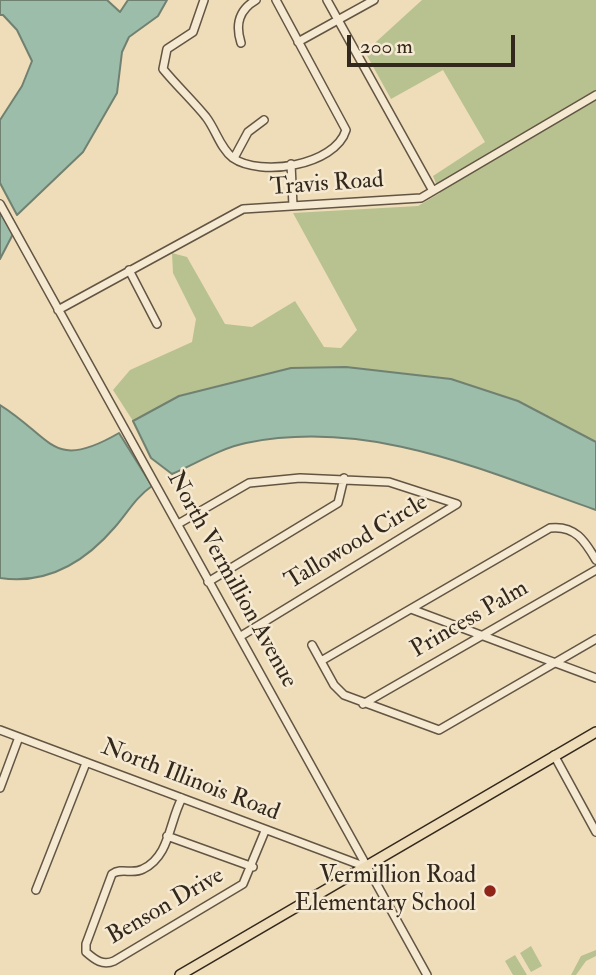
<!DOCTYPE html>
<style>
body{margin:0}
#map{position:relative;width:596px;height:975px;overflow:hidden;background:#efddb9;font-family:"IM FELL Double Pica",serif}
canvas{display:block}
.scale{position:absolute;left:347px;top:35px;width:168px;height:32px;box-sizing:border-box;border:4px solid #33281c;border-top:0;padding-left:9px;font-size:21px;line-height:24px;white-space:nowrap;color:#33281c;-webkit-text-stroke:5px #f5e9d2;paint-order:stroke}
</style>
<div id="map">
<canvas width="596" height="975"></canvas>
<div class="scale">200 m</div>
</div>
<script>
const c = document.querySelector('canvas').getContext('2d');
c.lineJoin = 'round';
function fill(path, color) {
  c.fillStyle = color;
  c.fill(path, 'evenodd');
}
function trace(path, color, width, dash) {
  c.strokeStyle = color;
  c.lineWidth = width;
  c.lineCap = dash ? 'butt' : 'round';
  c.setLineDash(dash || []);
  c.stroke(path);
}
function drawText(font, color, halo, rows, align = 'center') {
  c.font = font + ' "IM FELL Double Pica",serif';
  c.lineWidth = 5;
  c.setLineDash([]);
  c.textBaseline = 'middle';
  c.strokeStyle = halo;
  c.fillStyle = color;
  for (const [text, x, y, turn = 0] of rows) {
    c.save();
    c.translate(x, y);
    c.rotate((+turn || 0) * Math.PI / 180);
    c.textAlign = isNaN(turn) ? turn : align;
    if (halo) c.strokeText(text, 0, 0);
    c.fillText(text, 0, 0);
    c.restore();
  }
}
const green = new Path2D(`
 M422,0H596V442L518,401L451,379L346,367L291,368L179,396L133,421L113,390L130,370L192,342L196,319L173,273L172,253L187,257L225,324L252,327L295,301L324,347L341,348L357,330L293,213L418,206L440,193L433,176L485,142L443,70L391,99L365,52Z
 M531,946L542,966L531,972L520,953Z
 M596,950V956L586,961L576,975H571L581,956Z
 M515,955L527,975H513L505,961Z`);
const water = new Path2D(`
 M0,0H107L120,12L128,0H167L158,16L129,37L122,52L117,93L83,152L17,215L0,183V120L22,86L32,61L17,30L3,15H0Z
 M0,212L13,234L0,259Z
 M346,367L451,379L518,401L596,442V510C482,470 369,418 246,443C221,448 195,464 172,474L151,458L133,421L179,396L291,368Z
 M0,405C53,438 52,472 119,433L152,486C136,497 128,512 115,527C85,562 48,585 0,578Z`);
const minor = new Path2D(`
 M204,0L193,32L167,49L163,69C177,86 193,101 206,117C216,130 220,148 233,158C260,177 335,166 346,130L276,0
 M327,0L433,191
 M298,42L374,0
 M241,43C235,24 239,10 256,0
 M234,158L248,132L264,120
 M291,164L293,206
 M0,204L427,975
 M129,270L157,324
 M58,310L243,209L421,198L596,95
 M178,524L249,483L300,478L389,482L457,504L241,636
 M208,582L338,503L344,478
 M411,609L596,678
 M312,645L334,685L344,695L439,730L596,639
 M321,661L550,528C575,525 585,541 596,560
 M363,704L596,570
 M0,730L366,867
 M554,755L596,832
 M0,788L19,737
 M182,798C169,822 170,856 143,869C132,875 122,867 112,874L86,944V952C95,960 103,966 114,961L243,884L265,831
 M167,836L253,867
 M36,890L86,763`);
const major = new Path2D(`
 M180,975L596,732`);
const markers = [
 [490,891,7,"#8f2418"]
];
const streetNames = [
 ["Travis Road",327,185,-4],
 ["Tallowood Circle",357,543,-31],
 ["North Vermillion Avenue",231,580,61],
 ["Princess Palm",470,620,-30],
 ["North Illinois Road",190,781,21],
 ["Benson Drive",166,907,-30]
];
const poiNames = [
 ["Vermillion Road",476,877],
 ["Elementary School",476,905]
];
fill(green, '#b8c190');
fill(water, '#9bbda9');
trace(water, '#718171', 2);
trace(minor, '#625543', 10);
trace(major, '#33281c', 12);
trace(minor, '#f5e9d2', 7);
trace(major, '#efddb9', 9);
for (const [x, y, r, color] of markers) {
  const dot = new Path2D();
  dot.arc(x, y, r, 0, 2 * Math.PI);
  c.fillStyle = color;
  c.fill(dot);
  trace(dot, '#f5e9d2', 2.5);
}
drawText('24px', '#33281c', '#f5e9d2', streetNames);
drawText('24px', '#33281c', '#f5e9d2', poiNames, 'right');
</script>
